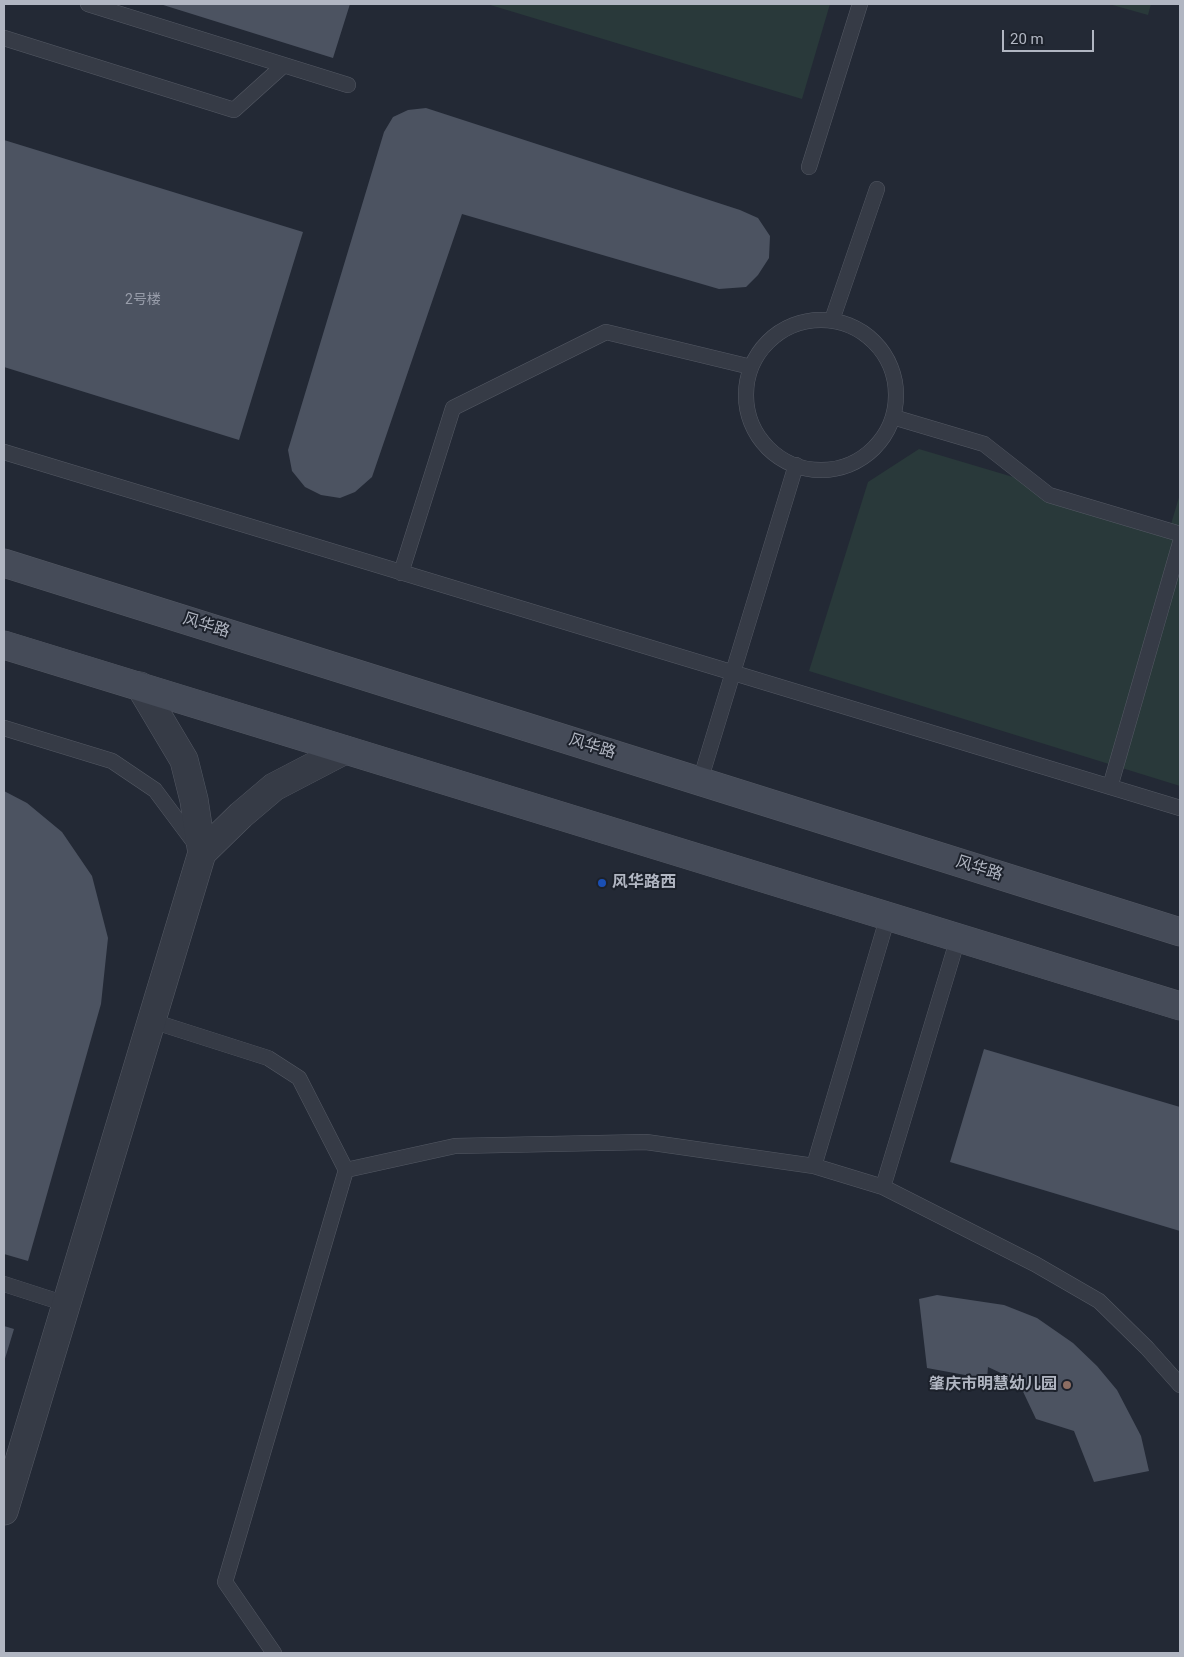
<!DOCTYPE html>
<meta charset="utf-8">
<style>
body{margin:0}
#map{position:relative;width:1184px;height:1657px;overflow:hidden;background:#232935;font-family:Roboto,sans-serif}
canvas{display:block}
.frame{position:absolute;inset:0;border:5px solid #b1b6c2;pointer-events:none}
.scale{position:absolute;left:1002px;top:30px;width:92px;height:22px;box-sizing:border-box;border:2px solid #b1b6c2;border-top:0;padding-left:6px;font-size:15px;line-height:18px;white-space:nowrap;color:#b1b6c2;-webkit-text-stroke:4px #1c212b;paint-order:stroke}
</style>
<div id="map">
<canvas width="1184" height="1657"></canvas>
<div class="frame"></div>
<div class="scale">20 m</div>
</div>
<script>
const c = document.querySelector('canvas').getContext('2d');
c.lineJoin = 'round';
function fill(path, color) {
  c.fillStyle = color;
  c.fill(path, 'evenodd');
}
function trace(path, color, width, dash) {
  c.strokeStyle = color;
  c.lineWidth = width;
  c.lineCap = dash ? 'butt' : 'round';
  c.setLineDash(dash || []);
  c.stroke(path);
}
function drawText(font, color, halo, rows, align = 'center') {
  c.font = font + ' Roboto,"Noto Sans SC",sans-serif';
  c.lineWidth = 4;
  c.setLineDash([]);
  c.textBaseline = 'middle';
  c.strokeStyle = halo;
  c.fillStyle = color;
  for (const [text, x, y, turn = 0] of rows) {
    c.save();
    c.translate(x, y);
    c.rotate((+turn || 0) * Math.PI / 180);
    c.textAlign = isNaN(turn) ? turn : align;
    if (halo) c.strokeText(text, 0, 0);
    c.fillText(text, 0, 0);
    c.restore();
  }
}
const green = new Path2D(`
 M487,4H830L802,99Z
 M1109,4H1151L1148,15Z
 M919,449L1171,524L1180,494V786L809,671L868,482Z`);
const building = new Path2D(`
 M160,4H350L333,58Z
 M426,108L740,210L758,218L770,236L769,258L758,275L746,287L719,289L462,214L372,477L355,492L340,498L321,495L305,487L292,471L288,450L384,132L393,117L408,110Z
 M4,140L303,232L239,440L4,367Z
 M4,791L27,803L62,832L92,876L108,938L101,1004L28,1261L4,1254Z
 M984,1049L1180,1107V1231L950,1162Z
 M937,1295L1004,1305L1037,1318L1073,1343L1097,1366L1117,1390L1141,1436L1149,1471L1094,1482L1074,1431L1036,1419L1018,1381L988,1367L987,1379L927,1368L919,1299Z
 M4,1326L14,1329L4,1362Z`);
const service = new Path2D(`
 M88,4L348,85
 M4,38L234,110L284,65
 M809,167L860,4
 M832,320L877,189
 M746 395a75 75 0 1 1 150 0a75 75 0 1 1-150 0Z
 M893,417L984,444L1049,495L1180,534
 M4,452L1180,808
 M401,573L453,408L606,332L751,367
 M4,728L112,761L155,790L196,845
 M700,781L796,465
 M1110,787L1180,543
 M152,1021L268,1058L299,1078L346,1170
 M814,1166L888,916
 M883,1187L958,938
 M4,1284L66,1304
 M274,1653L225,1582L346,1170L455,1146L646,1142L814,1166L883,1187L1035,1264L1099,1301L1147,1348L1180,1385`);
const minor = new Path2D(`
 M202,853L241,815L274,787L345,750
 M4,1511L202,853L194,800L184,760L140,686`);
const secondary = new Path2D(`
 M4,563L1180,932
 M4,645L1180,1006`);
const markers = [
 [602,883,5,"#1a4fb4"],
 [1067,1385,5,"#8d6e63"]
];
const numberNames = [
 ["2号楼",143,300]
];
const streetNames = [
 ["风华路",206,626,17],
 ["风华路",592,747,17],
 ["风华路",979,869,17]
];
const poiNames = [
 ["风华路西",612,883],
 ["肇庆市明慧幼儿园",1057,1385,"right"]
];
fill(green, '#29393a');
fill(building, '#4c5361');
trace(service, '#545964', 16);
trace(minor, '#545964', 29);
trace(secondary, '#545964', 29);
trace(service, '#363b46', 15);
trace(minor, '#363b46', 28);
trace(secondary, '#454b58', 28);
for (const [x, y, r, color] of markers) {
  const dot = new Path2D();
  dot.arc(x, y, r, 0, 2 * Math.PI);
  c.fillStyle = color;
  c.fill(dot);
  trace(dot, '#1c212b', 2);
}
drawText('14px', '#989daa', null, numberNames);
drawText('16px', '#b1b6c2', '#1c212b', streetNames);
drawText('bold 16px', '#b1b6c2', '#1c212b', poiNames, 'left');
</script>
